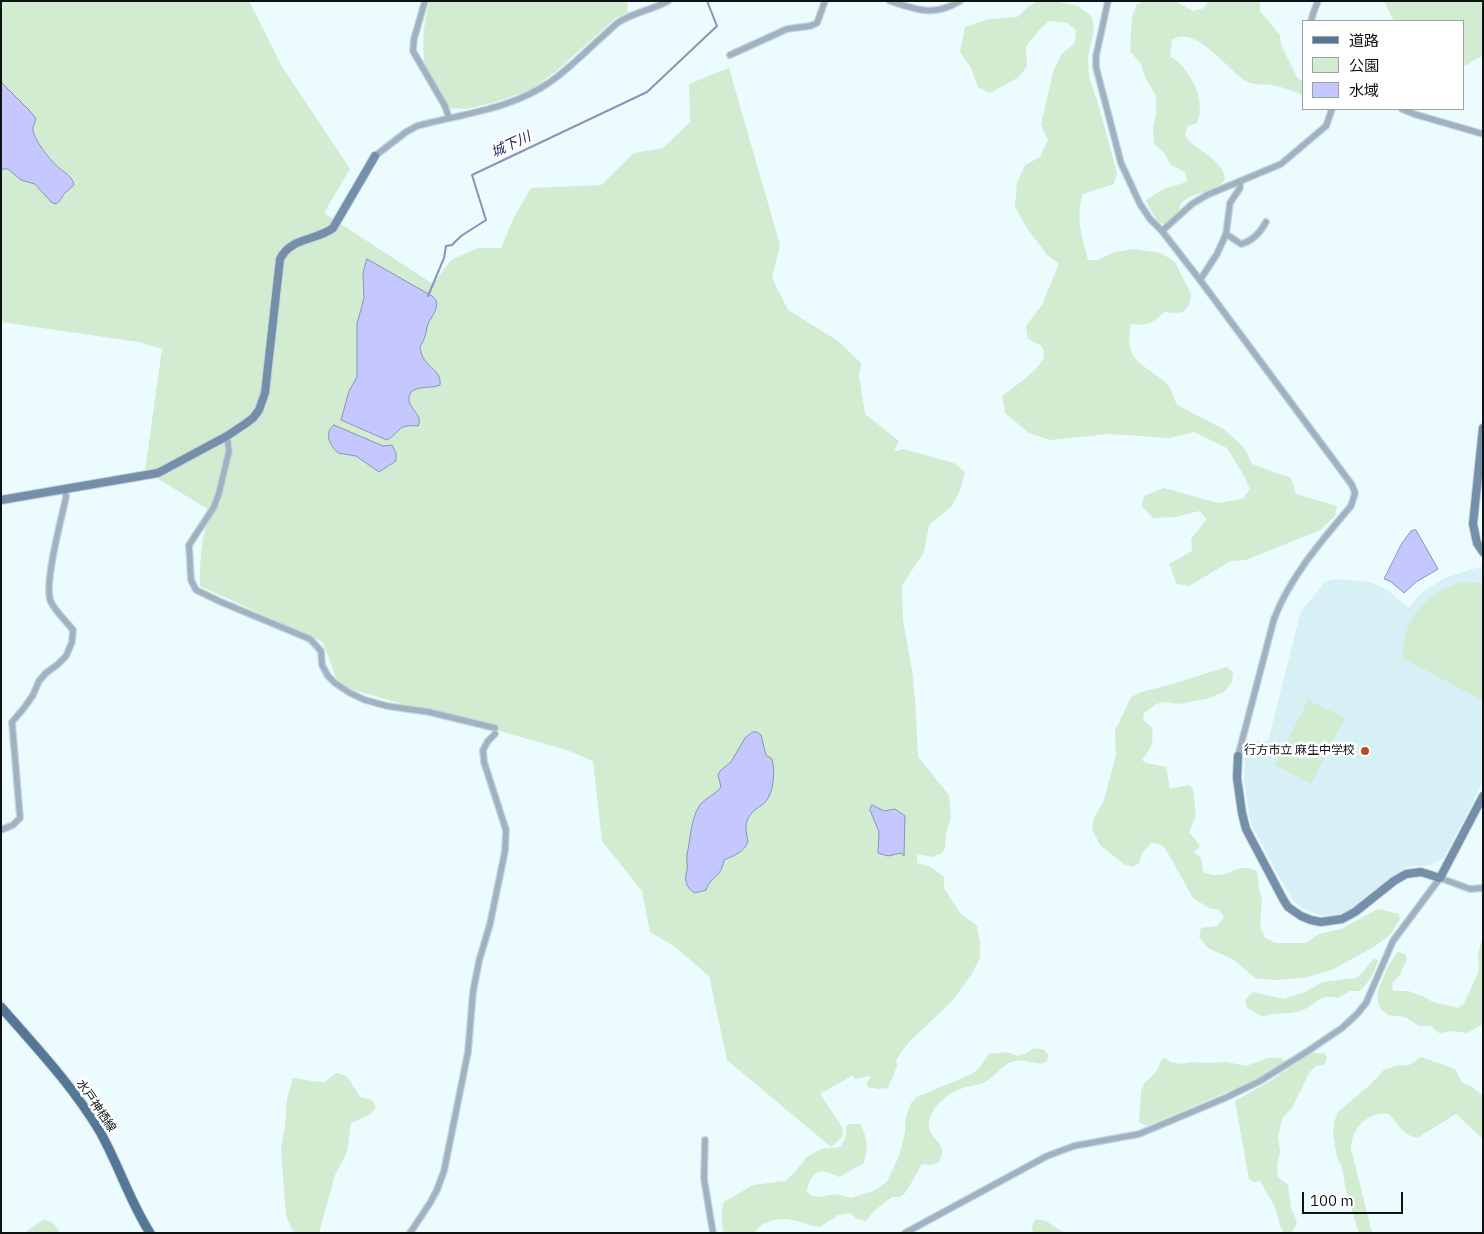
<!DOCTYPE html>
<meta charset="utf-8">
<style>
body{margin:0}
#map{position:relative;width:1484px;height:1234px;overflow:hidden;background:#ebfbfe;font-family:"IBM Plex Sans","Noto Sans JP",sans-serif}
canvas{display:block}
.frame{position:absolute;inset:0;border:2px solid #0d1213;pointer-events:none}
.legend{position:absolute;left:1302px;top:20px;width:162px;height:90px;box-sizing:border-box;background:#fff;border:1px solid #9ea0a1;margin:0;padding:6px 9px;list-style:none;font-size:15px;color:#0d1213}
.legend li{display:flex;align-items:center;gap:10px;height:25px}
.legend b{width:25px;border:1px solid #9ea0a1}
.scale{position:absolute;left:1302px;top:1192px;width:101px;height:22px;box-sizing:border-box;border:2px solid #0d1213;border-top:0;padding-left:6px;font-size:15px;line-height:18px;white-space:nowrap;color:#0d1213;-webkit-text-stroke:4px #fff;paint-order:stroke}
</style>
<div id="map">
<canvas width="1484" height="1234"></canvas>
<div class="frame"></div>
<ul class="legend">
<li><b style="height:6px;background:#547797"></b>道路</li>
<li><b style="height:14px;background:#d1ecd0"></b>公園</li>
<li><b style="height:14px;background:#c4c8fe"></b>水域</li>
</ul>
<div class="scale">100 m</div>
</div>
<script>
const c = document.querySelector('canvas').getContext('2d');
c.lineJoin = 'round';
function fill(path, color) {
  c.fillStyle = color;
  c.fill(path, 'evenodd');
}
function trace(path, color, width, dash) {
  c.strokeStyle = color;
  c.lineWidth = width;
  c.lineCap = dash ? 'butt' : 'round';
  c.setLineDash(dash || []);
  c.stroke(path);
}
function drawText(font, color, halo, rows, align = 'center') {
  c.font = font + ' "IBM Plex Sans","Noto Sans JP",sans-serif';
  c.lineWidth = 5;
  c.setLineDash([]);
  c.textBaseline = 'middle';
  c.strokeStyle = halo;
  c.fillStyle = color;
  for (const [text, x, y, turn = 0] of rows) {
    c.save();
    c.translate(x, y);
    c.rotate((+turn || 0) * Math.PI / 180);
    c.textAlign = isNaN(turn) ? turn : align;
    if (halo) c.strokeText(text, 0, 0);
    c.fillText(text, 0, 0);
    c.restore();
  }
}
const built = new Path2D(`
 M1483,566V780L1476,796L1444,858L1431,865L1406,867L1353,909L1340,917H1325L1306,910L1298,905L1291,898L1252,826L1249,814L1244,780L1245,762L1249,741H1268L1301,611L1326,581L1337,579L1370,582L1386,589L1409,608L1421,593L1447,577Z`);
const green = new Path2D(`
 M1,1H249L281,65L350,169L324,213L433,284L451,260L478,248H501L514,217L531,188L601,185L634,153L663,148L690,122L689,84L729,68L780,245L772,278L788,310L838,341L861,363L859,375L865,414L899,441L894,452L903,449L954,463L965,472L961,488L952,506L929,525L924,552L902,585L903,620L912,670L915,699L918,757L949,795L951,818L946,833L945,848L942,853L933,857L917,854V863L931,867L944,877V888L953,902L960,913L977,926L980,942V958L971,975L952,1001L908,1043L896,1060L897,1066L888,1088L878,1089L868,1087L867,1082L870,1078L869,1076L855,1079L853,1075L820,1094L842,1127L843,1136L831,1147L727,1060L709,976L674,946L650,932L642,891L602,841L593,761L567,750L339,686L323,642L200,586C200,556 201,539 211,511L145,471L162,349L139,342L1,322Z
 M429,1H627L628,12L616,18L555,72L532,89L496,102L466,109L450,108C418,74 420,44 429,1Z
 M1038,1H1053L1078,6L1092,17L1094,30L1088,56L1089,78L1098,103L1117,173L1114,184L1083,194C1075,217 1082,237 1088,260H1098L1114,252L1134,249L1161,253L1175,262L1191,294L1189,305L1183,312L1175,313L1165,312C1150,324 1149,326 1131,324C1123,364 1144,362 1167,384C1172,389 1174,399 1177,405L1225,430L1245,449L1252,464L1291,478L1296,494L1337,506L1335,516L1320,530L1246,560L1231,561L1189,586L1177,584L1169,564L1192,551L1191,539L1207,519L1199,511L1176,517L1153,518L1142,506L1144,496L1164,488L1218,503L1243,499L1250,489L1243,474L1227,448L1194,432L1170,438L1109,434L1050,440L1029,433L1005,413L1002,396C1013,388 1036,372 1042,361C1045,356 1044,351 1042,346L1028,339L1026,326L1042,305L1059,264L1047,255L1027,228L1015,207L1017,183L1025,165L1040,157L1048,140L1041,125L1053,72L1061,55L1075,43L1076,30L1067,23L1049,21L1040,29L1026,46L1027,66L1019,77L990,93L978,87L971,68L960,52L965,27L989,19L1017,17L1029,6Z
 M1145,1H1175L1193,11L1202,9L1209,1H1260V11L1280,35L1281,45L1298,79L1303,81V95C1292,91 1281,86 1270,85C1261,84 1251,85 1244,80C1226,68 1195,24 1172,40L1170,56C1190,68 1207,101 1197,123L1188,126L1185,134L1186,138C1198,151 1223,160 1225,179C1216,193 1199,191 1186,199C1178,204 1180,209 1177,216C1176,219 1171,222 1169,225C1168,225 1161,223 1160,223C1156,220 1147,204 1146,200L1163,189L1187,182L1185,172L1171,165L1164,153L1154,143L1153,130L1156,113V96L1145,77L1141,64L1130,51L1132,17L1137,4Z
 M1384,1H1483V56C1475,58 1471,64 1463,66V21H1394Z
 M1460,582L1483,583V701L1403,658C1402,618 1424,596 1460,582Z
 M1226,667L1233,672L1232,682L1224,692L1206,699L1179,704L1164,702L1156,704L1144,713L1143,719L1152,728C1154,741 1151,750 1142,760L1146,763L1166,767L1170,789L1189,785L1193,789L1196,816L1189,832L1200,846L1194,852L1201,858L1203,872C1231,883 1232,860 1257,871L1259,890L1262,898L1260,927L1265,938L1276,943H1305L1319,934L1341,929L1378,909L1399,914L1400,919L1390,935L1375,946L1332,970L1304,978L1276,980L1255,978L1234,960L1208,948L1199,937L1201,928L1217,926L1224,917L1219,910L1209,908L1193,898L1165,848L1159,844L1151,843L1142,853L1139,863L1132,867L1124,864L1100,845L1092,829L1094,818L1104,800L1116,755L1115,731L1131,697L1141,692L1173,684Z
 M1308,700L1345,718L1311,784L1275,765Z
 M1483,935V1024L1467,1033L1454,1031L1439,1033L1431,1026H1419L1405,1017L1388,1015L1380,1008L1377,996L1378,990L1389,965L1397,952L1405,954L1407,959L1402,969L1401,974L1393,982L1392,988L1394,991H1408L1422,996L1433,1002L1458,1008L1464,1004L1479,970L1478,955Z
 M1374,958L1378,960C1375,971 1369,984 1359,991H1350L1338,998C1319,993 1318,1003 1303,1010C1293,1014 1283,1013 1272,1014C1270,1014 1267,1016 1265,1016C1258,1016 1254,1010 1247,1008L1245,1000L1253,992L1284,999L1305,992L1323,982L1356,978L1362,973Z
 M1034,1048L1044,1050L1049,1056L1045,1063C1035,1065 1025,1059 1015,1061C1003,1063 998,1074 988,1080C980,1085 975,1085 966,1087C951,1091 931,1105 929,1122C926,1141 950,1139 939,1162L931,1165L922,1164L906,1192L900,1197H892L875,1210L866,1221L857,1219L850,1213L838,1215L820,1227C800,1224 787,1213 766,1223C761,1225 757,1228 754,1233H724C721,1222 721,1213 724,1202L753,1185L785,1181L795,1172L807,1157L821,1149L841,1147L846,1136V1126L850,1124H860C868,1139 868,1146 864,1163L839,1177C835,1175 828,1172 823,1171C813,1171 807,1184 807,1192L812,1196L819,1197L837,1194L851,1198L873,1191L887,1182L899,1156L905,1132V1123L908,1110L911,1103L917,1097L972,1074L979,1068L989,1054L1007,1052L1018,1056L1027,1053Z
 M1311,1053H1324L1327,1058L1324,1065L1316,1066L1309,1073L1292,1108L1282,1118L1278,1137L1280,1151L1277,1167L1278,1177L1288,1185L1291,1208L1297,1222L1292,1233H1284L1280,1226L1276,1209L1260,1181L1254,1182L1249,1179L1235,1101L1272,1080Z
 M1421,1057L1455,1069L1462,1083L1471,1086L1483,1096V1139L1456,1114L1417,1138C1403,1135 1398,1124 1389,1114C1366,1112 1352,1128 1351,1149L1372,1233H1359L1346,1191L1342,1167L1337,1157L1333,1135L1334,1122L1338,1112L1371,1084L1384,1070L1395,1066L1409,1065Z
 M1166,1058L1171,1062L1181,1064L1191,1062L1206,1063L1227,1062L1246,1066L1268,1058H1280L1286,1061L1254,1081L1146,1126L1139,1122L1141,1091L1145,1082L1155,1074L1162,1059Z
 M336,1073L347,1076L360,1097L372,1100L376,1107L371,1114L351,1123L347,1152L335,1175L319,1233H294L286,1216L281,1149L285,1125L287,1099L293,1078C304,1079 313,1082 325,1082Z
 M1035,1219L1046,1221L1065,1233H1033L1032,1227Z
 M44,1220L52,1222L61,1233H25L35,1225Z`);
const water = new Path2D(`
 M1,82L30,111L36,119C35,122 34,124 33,127C31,137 51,161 58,167C65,173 72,176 74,185C71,188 68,190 65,193C61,197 61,202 55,204L51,202L35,184L21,180L8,169H1Z
 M367,259L432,296C443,304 432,315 428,324C426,328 427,332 425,336C424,340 422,343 420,347C422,368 442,368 440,385C431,389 420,385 411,392C402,407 425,413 418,426C397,424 402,431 387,440L341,420L349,391L357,377V324L364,298L363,274Z
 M334,425L383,446L392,445L396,453V461L379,472L356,456L338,453C330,445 323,433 334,425Z
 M1416,530L1438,569L1416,582L1404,593L1390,581L1384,579L1402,543L1411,531Z
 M753,732H757L761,735L766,755L772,759C775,770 774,788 768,798C766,803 760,806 756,809C744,819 745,828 748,841C745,852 733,856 724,860C721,879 710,876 706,890L695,893C690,890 687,887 686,881C685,877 686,874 687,870C688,865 686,859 687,854C691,839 690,819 700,805C705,798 715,795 721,787L718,775L720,771L731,762L745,738Z
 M872,805L884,811L895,809L905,816L904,856L901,853L888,856L878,853L879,832L870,810Z`);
const stream = new Path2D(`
 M428,296L444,258L446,246L452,245L461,236L486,220L472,175L647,92L717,26L707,1`);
const street = new Path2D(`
 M425,1L414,39L413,51L445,106L449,118
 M890,1C917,10 934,17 960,1
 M1108,1L1096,56V67L1121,163L1140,204L1150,219L1162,231L1200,280L1352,485L1355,493L1351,506C1322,540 1290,577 1274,619L1238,756
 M1311,21L1314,11L1318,1
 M730,55L787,29L810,26L817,23L825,1
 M1402,109L1414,114L1483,134
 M375,156L406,132L417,126C462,114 512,109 550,82C569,69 585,52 602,37C608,32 613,26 619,22C634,12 653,10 668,1
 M1162,231L1192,204L1207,195L1281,164L1326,126L1332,109
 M1226,234L1241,244C1253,241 1260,233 1266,222
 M1200,280L1217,254L1226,234L1230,203L1240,188V181
 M227,436L229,451L219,493L214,507L189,545L191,580L196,590L221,602L310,639L321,651L322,665L328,676L335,683L350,693L365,700L387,706L429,712L495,728
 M1,830L13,825L20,818L12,722L24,708L33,695L39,681L46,673L57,665L66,656L72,642L73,630C66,621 56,612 51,602C43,586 62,517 66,497L65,489
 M705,1140L704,1179L713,1233
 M410,1233L430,1203L437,1190L444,1171L468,1052L473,992L479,961L490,924L505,851L506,830L484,762L483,750L488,741L495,734
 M905,1233L1047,1156L1074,1146L1139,1134L1225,1098L1260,1081L1305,1053L1342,1028L1357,1014L1366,1003L1393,941L1440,878L1470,889L1483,888`);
const secondary = new Path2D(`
 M1483,428L1473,524L1477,543L1483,552
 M1,500L158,473L227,436L245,424L253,418L259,410L265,393L280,259C291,237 316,241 333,228L375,156
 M1238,756L1237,778L1242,813L1246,829L1283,899L1288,907L1301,916L1311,920L1321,922L1342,919L1355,912L1394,881L1406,874L1421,872L1440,878L1483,796`);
const primary = new Path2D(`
 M1,1007C35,1046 72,1085 99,1130C118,1163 129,1200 150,1233`);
const markers = [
 [1365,751,5,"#b44f22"]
];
const poiNames = [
 ["行方市立 麻生中学校",1355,751]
];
const streetNames = [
 ["水戸神栖線",96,1106,56]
];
const waterNames = [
 ["城下川",511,145,-25]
];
fill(built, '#d7f0f6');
fill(green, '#d1ecd0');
fill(water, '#c4c8fe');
trace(water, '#8d91b8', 1);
trace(stream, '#8d91b8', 2);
trace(street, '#c7d6d8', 8);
trace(secondary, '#c7d6d8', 10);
trace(primary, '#c7d6d8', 11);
trace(street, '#9eb2c4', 5.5);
trace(secondary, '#738faa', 8);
trace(primary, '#547797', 9);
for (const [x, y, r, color] of markers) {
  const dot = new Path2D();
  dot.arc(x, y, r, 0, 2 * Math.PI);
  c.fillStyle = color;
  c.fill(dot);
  trace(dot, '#fff', 2);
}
drawText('12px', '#0d1213', '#fff', poiNames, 'right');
drawText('12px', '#0d1213', '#fff', streetNames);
drawText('italic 14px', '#2b2866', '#fff', waterNames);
</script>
